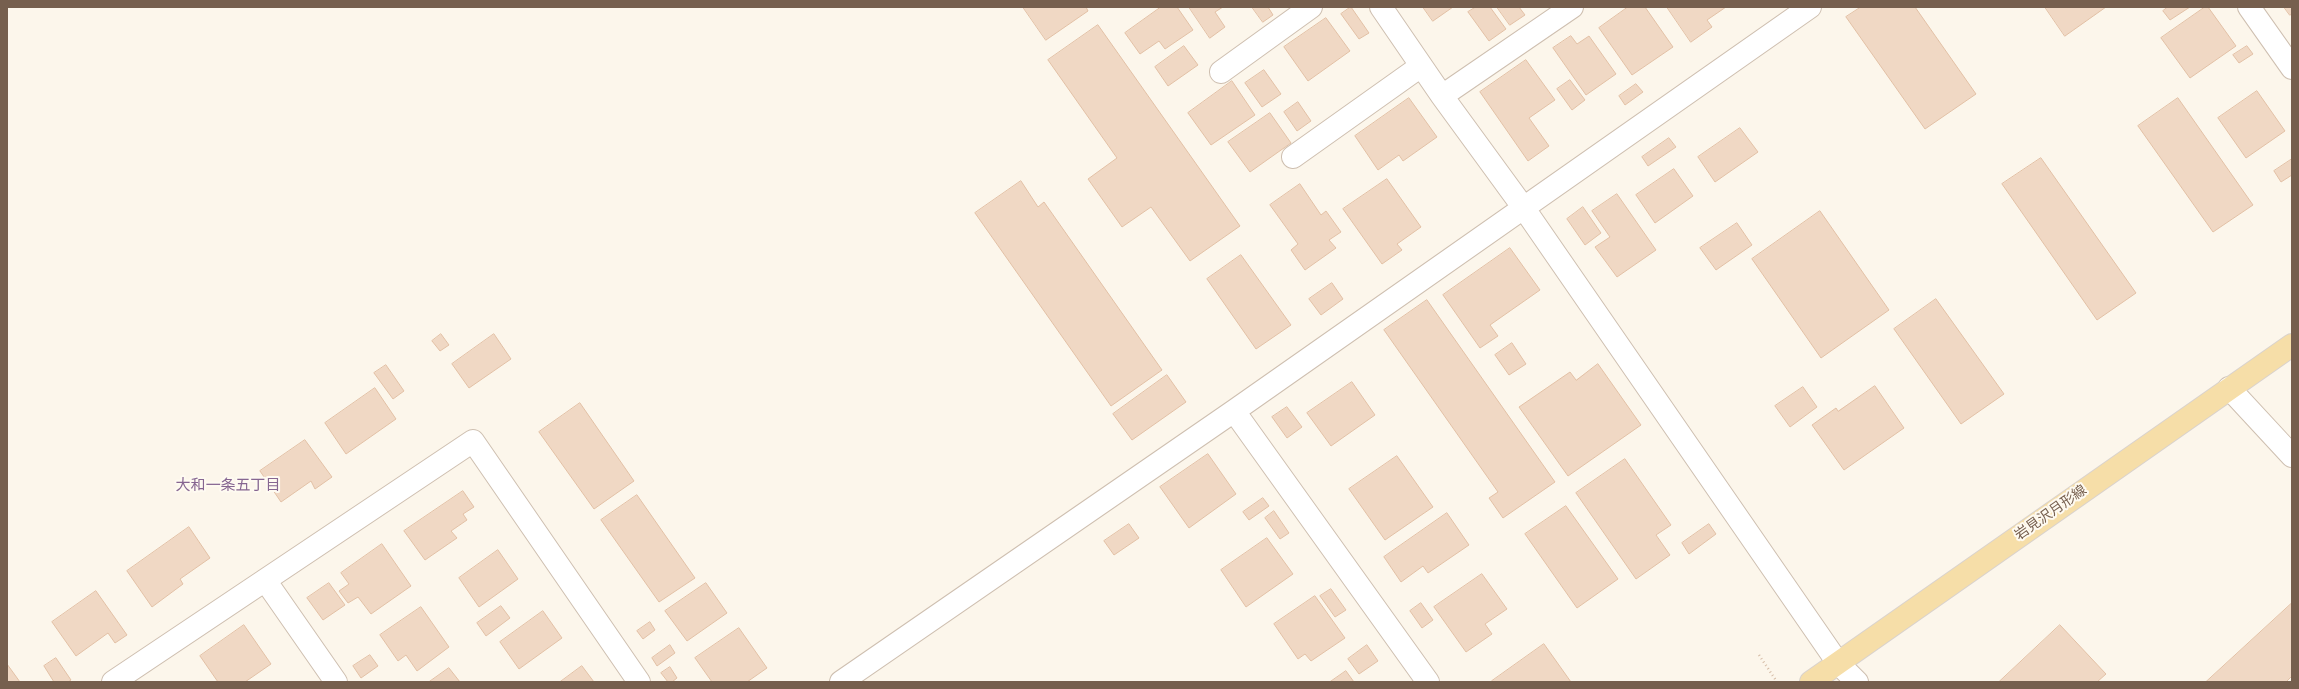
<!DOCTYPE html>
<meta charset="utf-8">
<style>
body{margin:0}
#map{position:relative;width:2299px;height:689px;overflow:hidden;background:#fcf6eb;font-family:"Space Grotesk",sans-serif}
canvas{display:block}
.frame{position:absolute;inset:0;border:8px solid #765f4e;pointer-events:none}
</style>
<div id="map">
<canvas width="2299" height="689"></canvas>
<div class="frame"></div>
</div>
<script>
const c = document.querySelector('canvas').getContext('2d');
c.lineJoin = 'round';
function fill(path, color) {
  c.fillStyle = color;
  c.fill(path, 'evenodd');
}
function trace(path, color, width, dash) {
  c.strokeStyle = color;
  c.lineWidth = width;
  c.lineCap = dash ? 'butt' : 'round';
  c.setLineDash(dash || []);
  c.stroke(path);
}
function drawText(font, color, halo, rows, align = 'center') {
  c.font = font + ' "Space Grotesk","Noto Sans JP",sans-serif';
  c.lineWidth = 4;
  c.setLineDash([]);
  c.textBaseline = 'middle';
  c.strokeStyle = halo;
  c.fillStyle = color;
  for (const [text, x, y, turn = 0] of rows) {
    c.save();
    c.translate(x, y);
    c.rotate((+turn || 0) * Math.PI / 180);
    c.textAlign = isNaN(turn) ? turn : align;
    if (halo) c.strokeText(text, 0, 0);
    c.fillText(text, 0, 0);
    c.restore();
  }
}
const building = new Path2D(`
 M1023,7H1086L1088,11L1046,40Z
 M1161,7H1177L1193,30L1165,49L1159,41L1140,54L1125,33Z
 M1189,7H1223L1215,12L1225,27L1210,38Z
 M1252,7H1268L1273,15L1263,22Z
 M1351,7L1369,33L1359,39L1341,14Z
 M1423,7H1453L1433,21Z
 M1476,7H1490L1506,29L1489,41L1468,12Z
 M1497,7H1519L1525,15L1510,25Z
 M1628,7H1645L1673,47L1632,75L1599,28Z
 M1667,7H1726L1707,20L1712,27L1691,42Z
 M1861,7H1915L1976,94L1925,129L1846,17Z
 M2045,7H2106L2065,36Z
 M2168,7H2190L2170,20L2163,11Z
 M2205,7H2208L2236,46L2190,78L2161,38Z
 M2284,7H2292V14L2290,15Z
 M1326,18L1350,51L1308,81L1284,47Z
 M1098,25L1240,226L1190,261L1151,207L1122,227L1088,179L1117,158L1048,60Z
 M1571,36L1577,44L1589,36L1616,74L1586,95L1553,48Z
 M1184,46L1198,65L1168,86L1155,67Z
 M2247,46L2253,54L2239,63L2233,55Z
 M1526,60L1555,100L1529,118L1549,146L1528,161L1480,92Z
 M1264,70L1281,94L1262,107L1245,83Z
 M1570,80L1585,100L1572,110L1557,89Z
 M1232,81L1255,115L1211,145L1188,113Z
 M1636,84L1643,92L1625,105L1619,96Z
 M2257,91L2285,131L2246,158L2218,118Z
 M1409,98L1437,137L1403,161L1399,155L1378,170L1355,136Z
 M2178,98L2253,205L2213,232L2138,126Z
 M1298,102L1311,121L1297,131L1284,112Z
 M1270,113L1291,143L1250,172L1228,142Z
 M1740,128L1758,152L1715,182L1698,157Z
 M1669,138L1676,147L1648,166L1642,157Z
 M2041,158L2136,293L2097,320L2002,184Z
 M2292,159V175L2281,182L2274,171Z
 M1674,169L1693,196L1655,223L1636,195Z
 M1387,179L1421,227L1397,244L1402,250L1382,264L1343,209Z
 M1021,181L1038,207L1044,202L1162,370L1111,406L975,213Z
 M1300,184L1321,215L1326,211L1341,232L1329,240L1336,248L1305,270L1291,250L1298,244L1270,205Z
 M1617,194L1656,250L1617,277L1595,247L1610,237L1592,211Z
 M1583,207L1601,233L1585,245L1567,219Z
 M1820,211L1889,310L1821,358L1752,259Z
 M1737,223L1752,245L1716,270L1700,248Z
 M1510,248L1540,290L1490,325L1498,336L1480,348L1443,295Z
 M1241,255L1291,325L1256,349L1207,279Z
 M1332,283L1343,299L1321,315L1309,299Z
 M1936,299L2004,394L1961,424L1894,329Z
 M1427,300L1555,482L1503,518L1489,498L1498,492L1384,330Z
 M441,334L449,345L440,351L432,341Z
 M494,334L511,359L469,388L452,364Z
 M1512,343L1526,364L1509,375L1495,355Z
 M1598,364L1641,425L1568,476L1519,407L1570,372L1576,380Z
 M386,365L404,391L393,399L374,373Z
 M1167,375L1186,402L1132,440L1113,414Z
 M1352,382L1375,415L1331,446L1307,413Z
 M1875,386L1904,428L1844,470L1812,425L1836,408L1838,411Z
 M1803,387L1817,407L1790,427L1775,406Z
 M375,388L396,419L346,454L325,423Z
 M580,403L634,481L594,509L539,432Z
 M1287,407L1302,427L1287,438L1272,417Z
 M305,440L332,477L315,489L311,481L281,502L260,471Z
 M1208,454L1236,494L1189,528L1160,487Z
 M1397,456L1433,507L1385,540L1349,489Z
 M1625,459L1671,525L1656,535L1670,555L1636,579L1576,493Z
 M463,491L474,507L463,514L467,520L451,531L457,538L425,560L404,531Z
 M637,495L695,578L659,602L601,520Z
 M1263,498L1269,506L1249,520L1243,512Z
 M1566,506L1618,579L1577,608L1525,534Z
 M1274,511L1289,533L1280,539L1265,518Z
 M1447,513L1469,545L1428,573L1423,566L1401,582L1384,557Z
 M1129,524L1139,538L1114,555L1104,541Z
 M1709,524L1716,534L1689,554L1682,543Z
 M189,527L210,558L180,579L183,584L152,607L127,571Z
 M1267,538L1293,574L1246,607L1221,570Z
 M382,544L411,586L371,614L358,597L348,603L339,591L349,584L341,573Z
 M498,550L518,579L479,607L459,578Z
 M1482,574L1507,609L1485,624L1492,634L1466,652L1434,607Z
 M329,583L345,605L323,620L307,598Z
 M706,583L727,613L687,641L665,611Z
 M1331,589L1346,610L1335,617L1320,596Z
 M96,591L127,635L115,643L108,633L76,656L52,622Z
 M1315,596L1345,638L1311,661L1305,654L1298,659L1274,624Z
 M1421,603L1433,620L1422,628L1410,611Z
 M2292,603V676L2286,682H2206Z
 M501,606L510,618L486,636L477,623Z
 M421,607L449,647L417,671L406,655L398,661L380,635Z
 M543,611L562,638L519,669L500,642Z
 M650,622L655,630L643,639L637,631Z
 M244,625L271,664L245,682H218L200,656Z
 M2060,625L2106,674L2097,682H1999Z
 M739,628L767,668L747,682H712L695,658Z
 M1544,644L1571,682H1493L1492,681Z
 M670,645L675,653L657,666L652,658Z
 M1367,645L1378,661L1359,674L1348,659Z
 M370,655L378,666L361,678L353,666Z
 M56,658L71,680L68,682H54L44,666Z
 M7,664L20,682H7Z
 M582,666L594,682H560Z
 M670,667L677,678L672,682H668L661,673Z
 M449,668L460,682H429Z
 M1346,671L1354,682H1330Z`);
const path = new Path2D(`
 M1759,655L1777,682`);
const street = new Path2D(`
 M1381,7L1442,96L1523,207L1838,663L1857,682
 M2249,7L2292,68
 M1221,72L1311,7
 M1442,96L1572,7
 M1293,157L1421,66
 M2229,388L2292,456
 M1234,411L1428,682
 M265,580L336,682
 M113,682L473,441L639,682
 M841,682L1234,411L1810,7`);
const primary = new Path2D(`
 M1811,682L2292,345`);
const streetNames = [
 ["岩見沢月形線",2051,513,-35]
];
const neighbourhoodNames = [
 ["大和一条五丁目",228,486]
];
fill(building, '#f0d8c4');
trace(building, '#e2c0a5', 1);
trace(street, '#cebfb0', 24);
trace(primary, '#d9d2cd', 24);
trace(path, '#d5bca6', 2.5, [1, 3]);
trace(street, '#fff', 22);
trace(primary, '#f6dea8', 22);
drawText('14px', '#765f4e', '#fefaf1', streetNames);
drawText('15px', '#866691', '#fefaf1', neighbourhoodNames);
</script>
